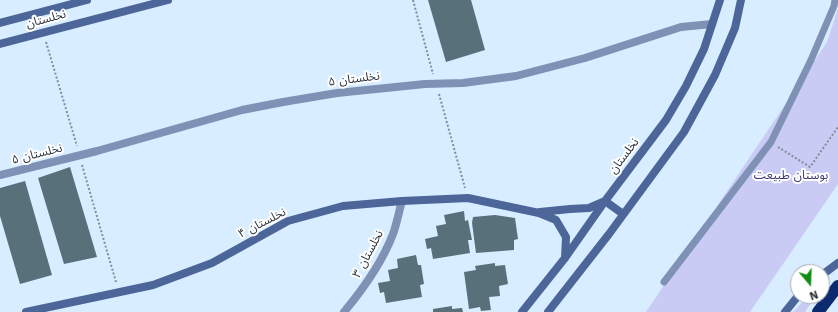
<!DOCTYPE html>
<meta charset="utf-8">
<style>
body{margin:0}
#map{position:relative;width:838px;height:312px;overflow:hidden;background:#d8edff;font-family:"Work Sans",sans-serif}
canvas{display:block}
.north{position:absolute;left:790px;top:264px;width:40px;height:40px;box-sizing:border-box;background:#fff;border:1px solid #abaeb1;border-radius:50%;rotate:161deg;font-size:11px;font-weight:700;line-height:16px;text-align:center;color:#2d353c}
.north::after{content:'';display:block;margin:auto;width:14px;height:18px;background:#118b15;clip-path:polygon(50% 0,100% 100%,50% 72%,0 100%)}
</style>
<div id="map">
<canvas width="838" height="312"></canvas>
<div class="north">N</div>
</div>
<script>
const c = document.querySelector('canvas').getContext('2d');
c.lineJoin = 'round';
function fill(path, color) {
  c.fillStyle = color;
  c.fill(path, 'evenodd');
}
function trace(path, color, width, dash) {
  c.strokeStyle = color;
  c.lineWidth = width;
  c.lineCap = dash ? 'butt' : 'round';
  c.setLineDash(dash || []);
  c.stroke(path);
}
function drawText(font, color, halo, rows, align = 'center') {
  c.font = font + ' "Work Sans","Noto Sans Arabic",sans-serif';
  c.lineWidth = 4;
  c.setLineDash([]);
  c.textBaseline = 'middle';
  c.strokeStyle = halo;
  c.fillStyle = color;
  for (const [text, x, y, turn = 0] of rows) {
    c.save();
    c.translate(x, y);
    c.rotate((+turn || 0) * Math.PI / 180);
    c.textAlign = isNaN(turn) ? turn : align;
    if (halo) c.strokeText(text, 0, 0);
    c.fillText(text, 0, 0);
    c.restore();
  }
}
const green = new Path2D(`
 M838,8V184L750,312H646L827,42Z
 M808,296H816L805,312H793Z`);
const building = new Path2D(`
 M428,0H471L485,50L446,62Z
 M70,167L97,257L64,264L38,178Z
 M25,181L52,275L20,284L0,216V188Z
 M464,211L465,221L468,220L472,240H468L470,253L433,259L431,248L427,249L425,239L438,236L436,226L446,224L444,215Z
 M495,215L515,218L518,239L514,240V250L476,253L472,223L473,217Z
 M416,255L418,265H421L424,284L420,285L422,297L386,303L384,292L380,293L378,283L390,281L388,270L398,268L397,259Z
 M495,263V266L505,265L508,284L499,286L500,296L489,297L491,310L481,311L480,307L469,309L464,272L476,270L475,266Z
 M452,306V309L462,308L463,312H433V309Z`);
const path = new Path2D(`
 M413,0L433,74
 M46,42L77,146
 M439,94L465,188
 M778,147L810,167L838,127
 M82,165L116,282`);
const lane = new Path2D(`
 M664,282L771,142L811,60L834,6L835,0`);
const street = new Path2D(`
 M0,175L97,151L242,110L283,102L337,93L425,84L463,83L516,76L585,58L681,27L712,24
 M344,312C364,288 382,263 393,234C397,223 399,211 402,201`);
const secondary = new Path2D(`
 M0,23L87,0
 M0,44L168,0
 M540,212L570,209L589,208L605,201L623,214
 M822,275L838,263
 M26,312L153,285L212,263L288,221L343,206L402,201L468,198L539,213L556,220L566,237L565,258
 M522,312L565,258L605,201L666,120L686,86L704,49L720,0
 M548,312L609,234L684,132L715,75L735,28L741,0
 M785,312L798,296`);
const highway = new Path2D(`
 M818,312L838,286`);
const streetNames = [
 ["نخلستان",46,19,-15],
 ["نخلستان ۵",354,79,-7],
 ["نخلستان ۵",37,154,-14],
 ["نخلستان",624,156,-53],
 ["نخلستان ۴",262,223,-27],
 ["نخلستان ۳",368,254,-62]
];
const parkNames = [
 ["بوستان طبیعت",791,175]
];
fill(green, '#c9cbf4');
fill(building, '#57707a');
trace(path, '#808e9a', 2, [2, 2]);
trace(lane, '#7f92b5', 7);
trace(street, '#7f92b5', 8);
trace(secondary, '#4d6699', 8);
trace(highway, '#0b2a70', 12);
drawText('12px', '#2d353c', '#fff', streetNames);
drawText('12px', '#3b3771', '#fff', parkNames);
</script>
